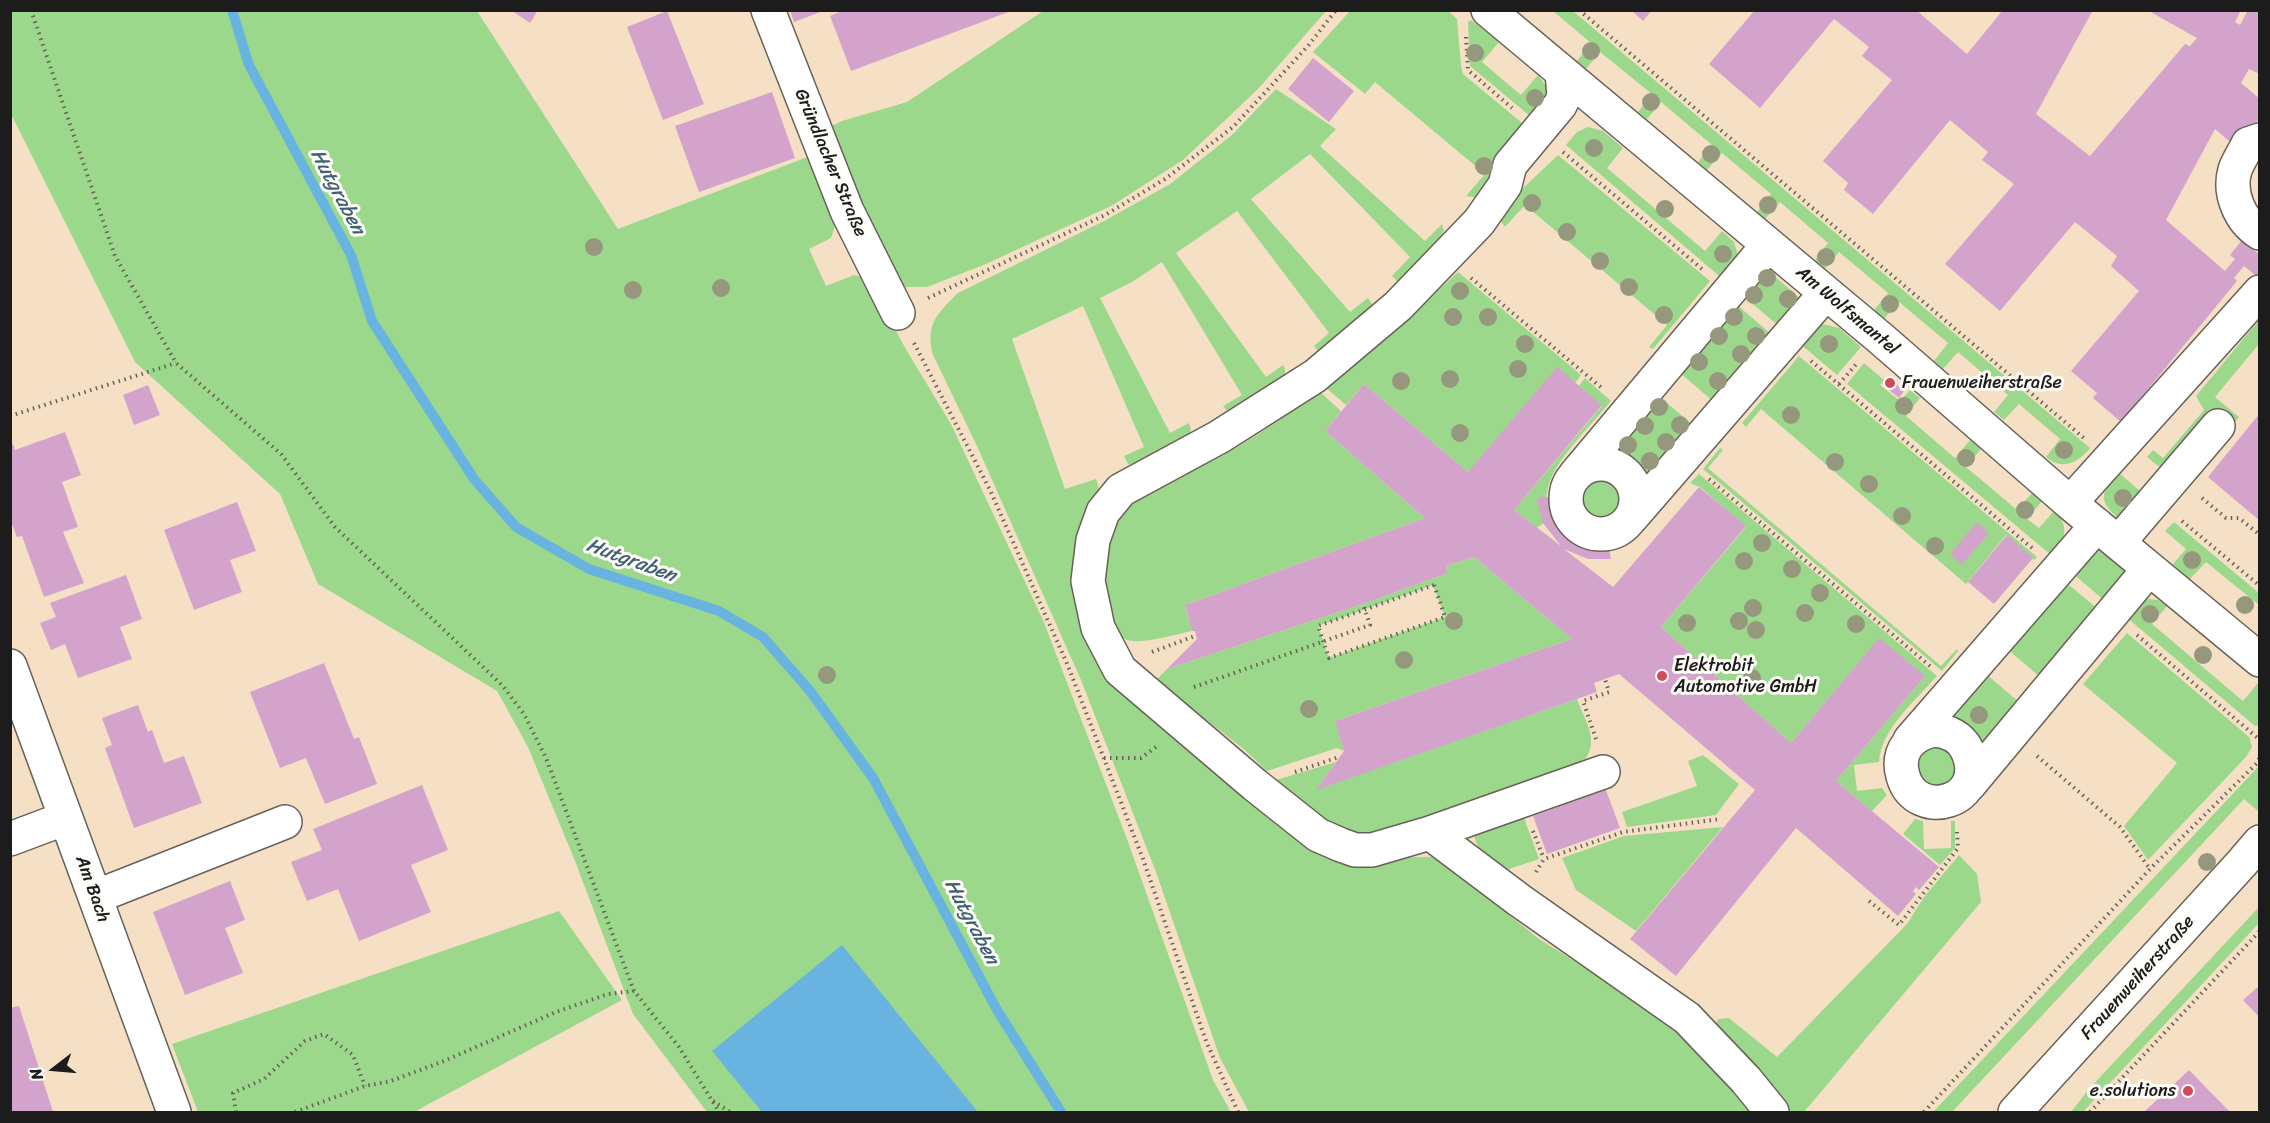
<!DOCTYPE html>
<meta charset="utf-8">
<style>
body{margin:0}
#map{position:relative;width:2270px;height:1123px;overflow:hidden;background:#f5e0c5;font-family:Sriracha,sans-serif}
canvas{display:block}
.frame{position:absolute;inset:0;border:12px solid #1c1c1c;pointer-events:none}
.north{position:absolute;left:24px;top:1039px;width:60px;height:60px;-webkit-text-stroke:4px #fdfcf7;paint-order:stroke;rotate:254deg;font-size:16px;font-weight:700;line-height:24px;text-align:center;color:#1c1c1c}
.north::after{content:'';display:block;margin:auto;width:21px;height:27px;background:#1c1c1c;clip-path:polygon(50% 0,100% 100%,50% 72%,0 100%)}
</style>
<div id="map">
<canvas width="2270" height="1123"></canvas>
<div class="frame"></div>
<div class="north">N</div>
</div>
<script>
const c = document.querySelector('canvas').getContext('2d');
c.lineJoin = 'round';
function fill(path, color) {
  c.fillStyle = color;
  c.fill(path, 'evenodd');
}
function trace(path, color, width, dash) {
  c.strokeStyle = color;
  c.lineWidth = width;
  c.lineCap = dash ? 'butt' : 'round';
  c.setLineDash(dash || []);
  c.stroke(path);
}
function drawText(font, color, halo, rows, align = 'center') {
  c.font = font + ' Sriracha,sans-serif';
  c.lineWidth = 6;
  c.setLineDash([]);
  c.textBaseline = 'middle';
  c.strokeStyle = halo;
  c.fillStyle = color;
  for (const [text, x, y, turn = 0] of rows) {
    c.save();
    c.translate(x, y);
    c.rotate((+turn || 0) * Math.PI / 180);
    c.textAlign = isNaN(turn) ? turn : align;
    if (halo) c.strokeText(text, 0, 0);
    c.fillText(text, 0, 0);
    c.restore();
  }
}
const green = new Path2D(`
 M11,11H477L618,229L810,156L837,220L831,238L809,249L826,286L854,275L869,279L904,346L951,424L1043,620L1127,839L1213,1080L1231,1112H707L633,1014L575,861L528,747L497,691L318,584L280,494L135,362L11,114Z
 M1043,11H1326L1258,89L1183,160L1113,205L986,264L927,287H905L890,276L822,130L842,121L907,102Z
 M1350,11H1448L1457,19L1461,66L1463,74L1528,128L1480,198L1466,196L1485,174L1375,82L1365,94L1313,52Z
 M1553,11H1573L2090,448C2078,463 2062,471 2046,457L2060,439L2019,404L2004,420L1994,412L2008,395L1958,352L1943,369L1934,361L1948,343L1899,302L1884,319L1874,310L1888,293L1839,252L1825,269L1815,260L1828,243L1780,202L1765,219L1757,212L1771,194L1722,153L1707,170L1698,162L1712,145L1661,102L1647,119L1638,112L1652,94L1600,52L1586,69L1577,61L1591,43Z
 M1471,20L1499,42L1482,62L1521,95L1538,75L1550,91L1536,121L1470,66L1468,22Z
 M1276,89L1336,129L1320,146L1425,241L1442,224L1444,231L1433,247L1402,279L1397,281L1392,276L1410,257L1310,154L1251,199L1350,312L1368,298L1372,304L1370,310L1325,349L1317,350L1314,346L1329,333L1237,211L1176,253L1266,377L1283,365L1285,369V375C1271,385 1242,411 1226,410L1223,406L1242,395L1162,262L1132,282L1100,298L1170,433L1189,423L1191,429L1189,435L1138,464L1131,465L1128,464L1124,456L1144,447L1083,306L1012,339L1065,489L1096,479L1101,496L1093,646L1379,861L1416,857H1434L1458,868L1493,902L1539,939L1629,995L1681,1031L1753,1112H1249L1220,1058L1156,872L1081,680L977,446L933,355C925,324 937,314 958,293L1106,220L1170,184L1232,135Z
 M1588,127L1603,131L1623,148L1607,168L1705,251L1722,231L1734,242L1739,259L1725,281L1566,145L1577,132Z
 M1558,155L1710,281L1653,349L1649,347L1667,325L1525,205L1505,227L1500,220L1517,194Z
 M1766,269L1801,299L1779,326L1743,296Z
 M1458,272L1581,375L1575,383L1468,472L1364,384L1346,405L1324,386L1385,340Z
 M1736,304L1771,334L1714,402L1679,372Z
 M2259,320V344L2215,397L2239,417L2230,429L2167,473L2147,457L2153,450L2163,458L2204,410L2196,396Z
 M1823,324L1839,328L1861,347L1837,375L1798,342L1817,325Z
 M1799,356L2037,557L2034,560L2006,535L1966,584L1761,409L1746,427L1742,423Z
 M1864,363L1884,380L1880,385L1900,401L1910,390L1920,398L1906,416L1955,458L1970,440L1981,449L1966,467L2017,510L2032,493L2042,501L2027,519L2039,528L2054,511C2071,527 2065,539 2051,555L1847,384Z
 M1585,378L1611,401C1594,422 1556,459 1549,484C1545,496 1546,509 1548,521L1536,528L1514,510L1602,406L1579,386Z
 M1319,391L1341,411L1325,431L1425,518L1185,605L1192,631C1177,634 1138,646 1125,639C1115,633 1102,602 1102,591C1102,568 1109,525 1124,509C1149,483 1194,472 1224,455C1257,436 1289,414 1319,391Z
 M1660,397L1694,426L1647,484C1640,467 1628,457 1611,453Z
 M1720,448L1723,450L1708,468L1941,666L1957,649L1958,651L1942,671L1703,469Z
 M2117,471L2148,498L2125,524C2100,503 2097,498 2117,471Z
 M1699,474L1937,676C1916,700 1881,729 1879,762L1854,765L1857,791L1882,788L1887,795L1872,811L1836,781L1924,677L1879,639L1791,743L1661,627L1746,527L1700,487L1690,483Z
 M1581 499a22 22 0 1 1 44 0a22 22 0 1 1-44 0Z
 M2174,522L2259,593V605L2206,562L2189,580L2173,564L2186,549L2165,531Z
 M2094,544L2128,573L2105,601L2071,572Z
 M1474,557L1572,639L1335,721L1344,751L1337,748L1267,771L1246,751L1156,680L1167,669L1363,604L1448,573L1446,566ZM1433,585L1445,617L1329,658L1318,626Z
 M2063,580L2098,609L2040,677L2006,648Z
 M2148,599L2158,600L2167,606L2152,624L2243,701L2258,683L2259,684V725L2255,726L2125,616L2137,604Z
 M2127,633L2249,737L2252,747L2246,757L2148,860L2124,826L2177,763L2083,684Z
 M1985,673L2019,702L1980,747L1947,718Z
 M1577,699C1585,721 1602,744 1581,764L1391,834L1360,838L1328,825L1276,780L1336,762L1317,789Z
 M1936,743L1955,754V779L1934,789L1917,778V755Z
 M1703,755L1739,784L1716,815L1627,827L1622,812L1697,786L1688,761Z
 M2259,766V812L2244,799L1952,1112H1933Z
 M1523,815L1539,859L1506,870C1490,859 1476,853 1474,832Z
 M1915,819L1923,821L1924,849L1951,848V821H1955V848L1940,865L1903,834Z
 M1723,827L1636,931L1576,890L1562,858L1624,836Z
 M1959,855L1977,874L1981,902L1804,1112H1784L1717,1030L1716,1024L1718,1019L1729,1018L1777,1057L1907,924L1924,897Z
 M2259,907V923L2083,1112H2071L2088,1090Z
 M559,911L622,1000L414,1112H198L172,1044Z`);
const water = new Path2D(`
 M842,945L978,1112H762L712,1051Z`);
const stream = new Path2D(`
 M232,10L249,65L351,255L372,321L474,479L516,527L589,569L719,611L763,637L810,691L873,778L997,1010L1061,1112`);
const building = new Path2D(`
 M511,10H538L530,23Z
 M790,10H823V11L794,22Z
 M844,10H1011V11L851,71L830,16Z
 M1631,10H1652L1643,21Z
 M1755,10H1916L1967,54L2003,10H2093L2036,114L2090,156L2185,44L2190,46L2197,38L2147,10H2241L2235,22L2240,25L2248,10H2260V74L2249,69L2241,83L2260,99V118L2236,147L2215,129L2166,220L2225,271L2235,259L2230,255L2242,240L2260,255V279L2244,266L2234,278L2237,281L2121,422L2093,398L2097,393L2071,371L2139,291L2111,266L2117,256L2075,222L2000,311L1945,264L2014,184L1982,160L1988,152L1950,120L1873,214L1844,190L1848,183L1823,161L1892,80L1862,56L1869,47L1834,19L1760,108L1709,64Z
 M667,11L704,104L663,120L627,27Z
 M1313,58L1354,91L1329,122L1288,89Z
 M772,92L795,158L699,192L675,126Z
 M1557,367L1602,405L1514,510L1561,546L1543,523L1538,503V497H1555L1558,516L1567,529L1587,542L1608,543L1611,559H1588L1564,549L1613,587L1699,487L1746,526L1661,627L1791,743L1879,638L1925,676L1836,781L1939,867L1919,890L1916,887L1913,891L1916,894L1898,916L1796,828L1676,976L1630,939L1755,790L1619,674L1594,683L1597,692L1316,790L1344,751L1335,721L1572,639L1474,557L1446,566L1448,573L1363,604L1167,669L1197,639L1195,631H1192L1185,605L1425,518L1325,431L1364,384L1468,472Z
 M1888,377L1904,391L1899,398L1882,384Z
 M148,385L160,415L134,425L123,395Z
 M2260,413V521L2208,477Z
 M65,432L81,475L62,482L78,527L63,532L84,583L44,597L22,536L17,537L10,519V445L13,444L15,450Z
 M237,502L256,551L230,560L242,592L194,610L164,530Z
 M1977,522L1989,533L1962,565L1950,554Z
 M2007,535L2033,558L1994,604L1968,582Z
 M126,575L142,619L120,627L132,659L78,678L65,644L51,650L40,623L56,617L50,603Z
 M324,663L354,739L359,737L377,784L325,804L306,758L280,768L250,692Z
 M138,705L148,732L152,730L164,763L184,756L202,803L134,828L105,748L112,745L102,718Z
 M422,785L448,850L411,865L431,912L359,941L338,889L307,901L291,862L322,850L313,829Z
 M1606,790L1620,828L1547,854L1533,816Z
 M230,881L245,920L225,928L243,973L185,995L153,912Z
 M2260,985V1018L2243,1000Z
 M19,1006L40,1071L53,1112H10V1008Z
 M2189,1070L2230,1112H2144Z`);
const path = new Path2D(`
 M31,10L115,256L176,363L281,454L335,527L502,685L524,714L546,758L634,991L679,1047L719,1112
 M1579,10L2085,439
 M1466,37L1468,70L1512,108
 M1563,152L1702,269
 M1471,278L1603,389
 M928,298L1105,215L1165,179L1233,127L1308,46L1336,10
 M914,343L990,490L1068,666L1143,859L1206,1041L1238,1112
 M1811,361L2032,548
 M1839,384L1858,362
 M10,416L176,363
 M1709,479L1930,666
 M2202,498L2226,518H2239L2260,535
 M2182,521L2260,586
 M1572,534L1578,526
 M1434,585L1445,617L1329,658L1318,626Z
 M2137,635L2260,740
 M1152,652L1195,636
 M1194,687L1370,625L1363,604
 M1596,739L1583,701L1609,692L1605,679
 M2037,756L2120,827L2150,869
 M1104,758H1141L1156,747
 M1295,772L1339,757
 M1533,831L1544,859
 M1536,872L1544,859L1623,832L1720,819
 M1869,901L1899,925L1958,848L1957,832
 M713,1101L730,1112
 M236,1112L233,1093L264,1079L305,1041L324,1034L353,1055L365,1086
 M295,1112L365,1086L391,1081L444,1061L556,1012L608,994L634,991
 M1924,1112L2150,869L2257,763L2260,757
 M2090,1112L2260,931`);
const minor = new Path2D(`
 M768,10L847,211L898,313
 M1488,10L1879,337L2070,503L2260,660
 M1562,72L1564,97L1560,105L1510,165L1505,185L1479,222L1398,306L1315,376L1219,437L1121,490L1103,512L1093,540L1088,581L1098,628L1120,670L1255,785L1318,835L1341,845L1355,850H1372L1430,833L1603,772
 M2260,140L2248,144C2244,153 2238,161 2235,170C2228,193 2240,221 2260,233
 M1566 499a35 35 0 1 1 70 0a35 35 0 1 1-70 0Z
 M1575,475L1768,245
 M2070,503L2260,292
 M1631,518L1825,294
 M2118,543L2218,426
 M10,666L174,1112
 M1934,730C1948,731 1961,737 1967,750C1991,802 1916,823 1903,776C1896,752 1910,735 1934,730Z
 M1910,740L2097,525
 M1969,785L2149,569
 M1430,833L1519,900L1687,1018L1746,1080L1772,1112
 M10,839L66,818
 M95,897L285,822
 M2015,1112L2241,864L2260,842`);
const trees = [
 [1591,51],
 [1475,53],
 [1535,98],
 [1651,102],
 [1594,148],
 [1711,154],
 [1484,166],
 [1532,203],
 [1768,205],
 [1665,209],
 [1567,232],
 [594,247],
 [1723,254],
 [1826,257],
 [1600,261],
 [1767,278],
 [1629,287],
 [721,288],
 [633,290],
 [1460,291],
 [1754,295],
 [1788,299],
 [1890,304],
 [1664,315],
 [1453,317],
 [1488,317],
 [1734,317],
 [1719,336],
 [1756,336],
 [1525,344],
 [1829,344],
 [1741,354],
 [1699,362],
 [1518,369],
 [1450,379],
 [1401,381],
 [1718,381],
 [1904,406],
 [1659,407],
 [1791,415],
 [1680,425],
 [1645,426],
 [1460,433],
 [1666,442],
 [1628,445],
 [2064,450],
 [1966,458],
 [1650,461],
 [1835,462],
 [1869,484],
 [2123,498],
 [2025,510],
 [1902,516],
 [1762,543],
 [1935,546],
 [2192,560],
 [1744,561],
 [1792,569],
 [1820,593],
 [2245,605],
 [1753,608],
 [1805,613],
 [2150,614],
 [1454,621],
 [1739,621],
 [1687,623],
 [1856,624],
 [1756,630],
 [2203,655],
 [1404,660],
 [827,675],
 [1752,678],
 [1309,709],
 [1979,715],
 [2207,862]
];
const markers = [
 [1890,383,6,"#d1495b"],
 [1662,676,6,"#d1495b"],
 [2188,1091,6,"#d1495b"]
];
const streetNames = [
 ["Gründlacher Straße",830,163,67],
 ["Am Wolfsmantel",1847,311,40],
 ["Am Bach",92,889,70],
 ["Frauenweiherstraße",2138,978,-48]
];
const poiNames = [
 ["Frauenweiherstraße",1902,383],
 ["Elektrobit",1674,666],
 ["Automotive GmbH",1674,687],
 ["e.solutions",2176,1091,"right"]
];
const waterNames = [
 ["Hutgraben",337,192,62],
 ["Hutgraben",631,561,20],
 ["Hutgraben",971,922,62]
];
fill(green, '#9cd88c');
fill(water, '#69b3e1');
trace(stream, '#69b3e1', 10);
fill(building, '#d3a3cc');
trace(minor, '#686157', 36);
trace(path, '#686157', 4, [1.5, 4.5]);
trace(minor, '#fff', 33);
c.fillStyle = '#96987e';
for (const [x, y] of trees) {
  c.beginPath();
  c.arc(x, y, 9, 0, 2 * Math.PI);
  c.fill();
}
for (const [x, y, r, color] of markers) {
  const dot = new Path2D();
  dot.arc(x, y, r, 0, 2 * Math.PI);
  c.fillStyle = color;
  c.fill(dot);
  trace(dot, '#fdfcf7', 2);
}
drawText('18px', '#1c1c1c', '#fdfcf7', streetNames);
drawText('18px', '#1c1c1c', '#fdfcf7', poiNames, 'left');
drawText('italic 20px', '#3f6075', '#fdfcf7', waterNames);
</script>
